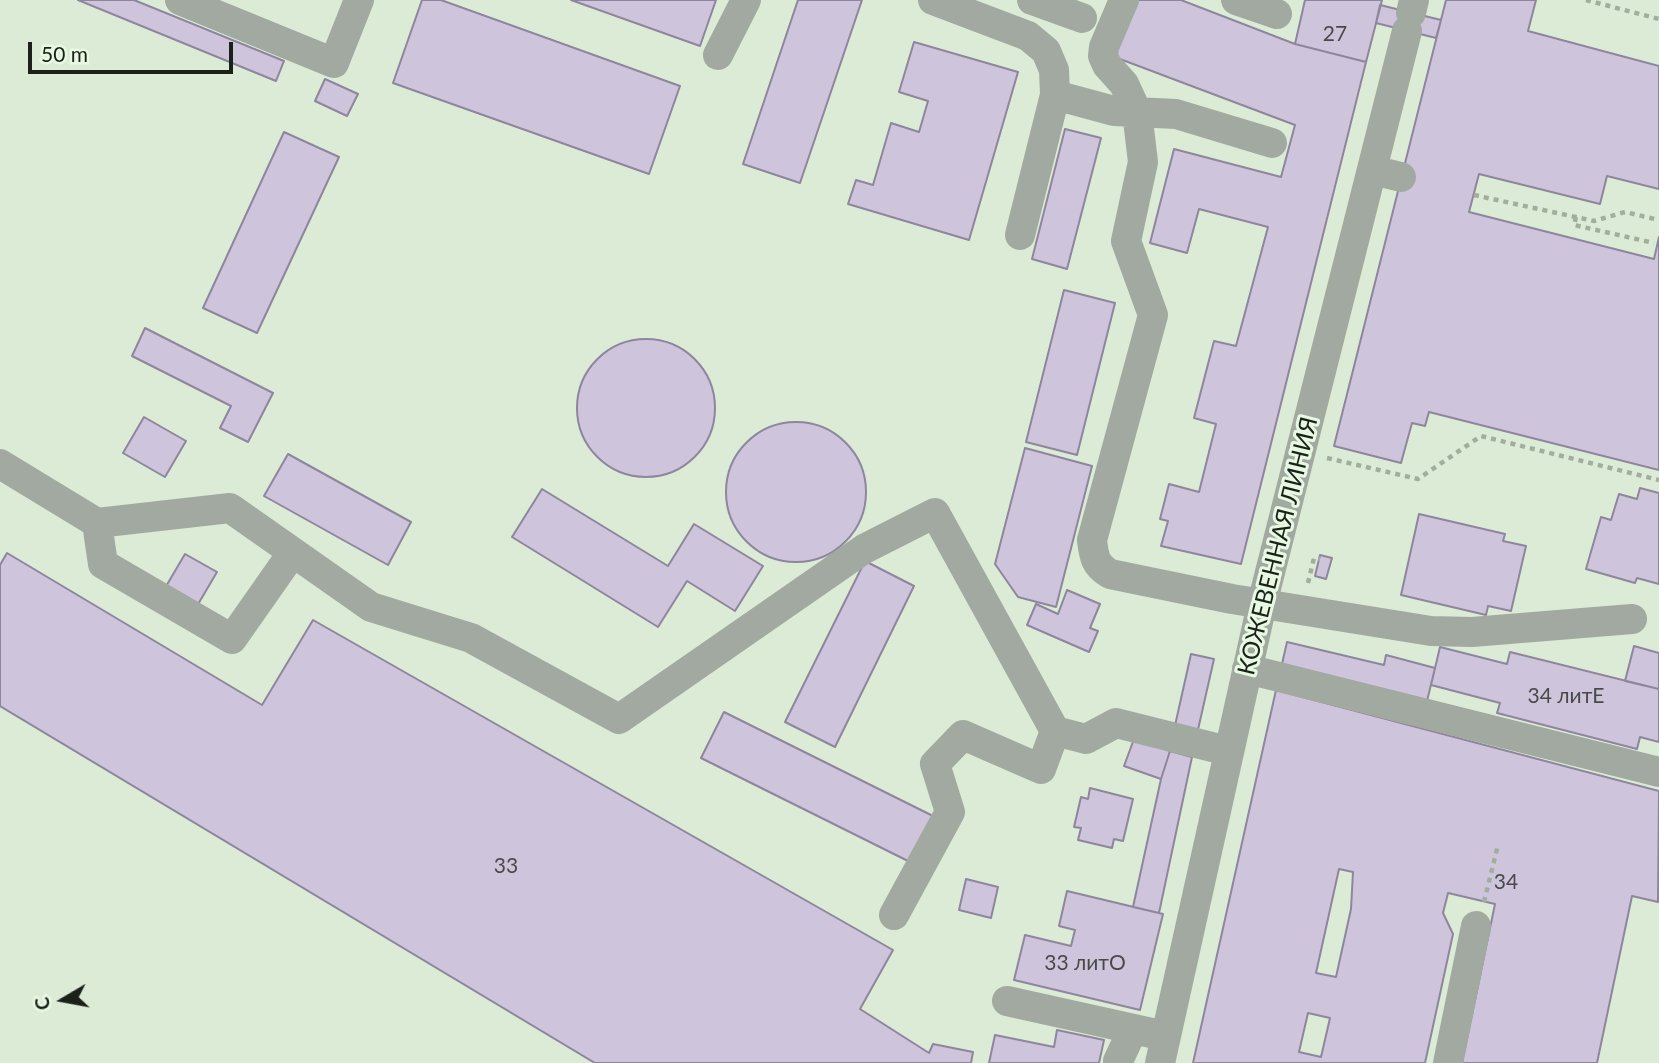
<!DOCTYPE html>
<meta charset="utf-8">
<style>
body{margin:0}
#map{position:relative;width:1659px;height:1063px;overflow:hidden;background:#dbebd6;font-family:Lato,sans-serif}
canvas{display:block}
.north{position:absolute;left:28px;top:965px;width:70px;height:70px;-webkit-text-stroke:5px #e8f9e3;paint-order:stroke;rotate:260deg;font-size:19px;font-weight:700;line-height:28px;text-align:center;color:#1b2119}
.north::after{content:'';display:block;margin:auto;width:24px;height:32px;background:#1b2119;clip-path:polygon(50% 0,100% 100%,50% 72%,0 100%)}
.scale{position:absolute;left:28px;top:42px;width:205px;height:32px;box-sizing:border-box;border:4px solid #1b2119;border-top:0;padding-left:9px;font-size:21px;line-height:24px;white-space:nowrap;color:#1b2119;-webkit-text-stroke:5px #e8f9e3;paint-order:stroke}
</style>
<div id="map">
<canvas width="1659" height="1063"></canvas>
<div class="north">С</div>
<div class="scale">50 m</div>
</div>
<script>
const c = document.querySelector('canvas').getContext('2d');
c.lineJoin = 'round';
function fill(path, color) {
  c.fillStyle = color;
  c.fill(path, 'evenodd');
}
function trace(path, color, width, dash) {
  c.strokeStyle = color;
  c.lineWidth = width;
  c.lineCap = dash ? 'butt' : 'round';
  c.setLineDash(dash || []);
  c.stroke(path);
}
function drawText(font, color, halo, rows, align = 'center') {
  c.font = font + ' Lato,sans-serif';
  c.lineWidth = 6;
  c.setLineDash([]);
  c.textBaseline = 'middle';
  c.strokeStyle = halo;
  c.fillStyle = color;
  for (const [text, x, y, turn = 0] of rows) {
    c.save();
    c.translate(x, y);
    c.rotate((+turn || 0) * Math.PI / 180);
    c.textAlign = isNaN(turn) ? turn : align;
    if (halo) c.strokeText(text, 0, 0);
    c.fillText(text, 0, 0);
    c.restore();
  }
}
const building = new Path2D(`
 M78,0H134L284,61L276,81Z
 M422,0H441L680,86L649,174L393,83Z
 M571,0H716L700,46Z
 M798,0H862L800,183L743,164Z
 M1135,0H1181L1295,44L1366,62L1241,564L1161,546L1168,521L1160,519L1169,484L1199,492L1216,424L1194,418L1214,341L1236,346L1268,227L1199,209L1187,253L1150,243L1174,149L1281,177L1295,125L1112,56Z
 M1305,0H1382L1366,62L1295,44Z
 M1446,0H1536L1528,31L1659,66V189L1607,176L1600,204L1479,174L1469,212L1654,259L1659,237V470L1429,412L1425,426L1412,423L1401,463L1334,446Z
 M1380,5L1441,20L1436,38L1376,23Z
 M914,42L1018,72L969,240L848,204L856,180L873,185L891,123L919,132L928,101L899,92Z
 M325,79L358,94L347,116L315,101Z
 M1065,129L1101,138L1067,269L1032,259Z
 M284,132L339,157L257,333L203,308Z
 M1064,290L1115,303L1077,455L1026,442Z
 M145,328L273,393L248,442L220,428L231,406L132,356Z
 M577 408a69 69 0 1 1 138 0a69 69 0 1 1-138 0Z
 M144,417L186,441L165,477L123,453Z
 M726 492a70 70 0 1 1 140 0a70 70 0 1 1-140 0Z
 M1025,448L1092,466L1056,607L1018,597L995,564Z
 M288,454L411,522L388,565L264,496Z
 M1640,488L1659,493V584L1637,578L1635,583L1586,569L1601,517L1611,520L1619,494L1637,499Z
 M542,489L668,566L694,524L763,566L735,611L687,581L658,627L512,537Z
 M1419,514L1505,534L1503,541L1526,546L1511,611L1488,606L1486,615L1401,595Z
 M7,553L262,705L313,620L893,950L860,1009L929,1053L933,1044L973,1052L971,1063H595L0,706V565Z
 M185,554L217,572L197,606L165,588Z
 M1320,555L1332,558L1326,579L1315,576Z
 M865,561L914,586L835,747L785,722Z
 M1067,590L1100,604L1090,628L1098,631L1089,652L1027,625L1036,604L1058,614Z
 M1287,642L1384,665L1386,655L1435,668L1427,701L1282,664Z
 M1634,646L1659,653V689L1625,681Z
 M1440,647L1507,664L1510,652L1659,689V742L1640,737L1637,749L1497,713L1500,703L1431,685Z
 M1191,654L1214,659L1197,734L1174,730Z
 M1276,690L1659,791L1658,902L1632,896L1597,1063H1462L1495,904L1448,893L1443,913L1453,934L1425,1063H1193ZM1339,869L1353,872L1351,909L1336,977L1316,973ZM1308,1013L1330,1018L1321,1057L1299,1052Z
 M724,712L935,817L912,863L701,758Z
 M1134,739L1170,751L1161,779L1124,766Z
 M1170,751L1192,757L1159,913L1133,907L1161,779Z
 M1090,788L1133,799L1123,841L1114,839L1112,848L1078,840L1081,828L1074,827L1081,797L1088,799Z
 M966,879L998,887L991,918L959,910Z
 M1067,891L1163,914L1140,1010L1014,980L1025,935L1071,946L1075,930L1059,926Z
 M1057,1030L1104,1040L1099,1063H989L995,1035L1054,1047Z`);
const path = new Path2D(`
 M1586,0L1659,19
 M1474,195L1594,221L1625,212L1659,220
 M1576,217L1574,225L1654,243
 M1327,458L1418,479L1481,436L1659,480
 M1308,583L1314,558L1320,559
 M1484,902L1498,845`);
const minor = new Path2D(`
 M180,0L334,63L359,0
 M933,0L1028,36L1046,51L1054,70L1055,95L1020,235
 M1032,0L1082,18
 M1124,0L1104,47L1103,56L1107,65L1124,84L1137,112L1143,162L1126,241L1153,315L1092,540C1094,557 1095,565 1110,574L1232,599L1431,631L1472,632L1632,619
 M1236,0L1277,14
 M1411,13L1414,0
 M718,55L746,0
 M1055,95L1114,111L1176,114L1272,143
 M1372,170L1401,177
 M0,464L97,523L230,508L371,607L471,638L619,719L864,549L935,513L1055,731L1086,739L1116,723L1228,751
 M97,523L103,564L232,639L293,552
 M1247,669L1659,772
 M894,915L950,812L935,764L963,735L1041,769L1055,731
 M1007,1001L1165,1036
 M1118,1061L1133,1029
 M1160,1063L1262,604L1407,31
 M1448,1063L1476,926`);
const numberNames = [
 ["27",1335,34],
 ["34 литЕ",1566,696],
 ["33",506,866],
 ["34",1506,882],
 ["33 литО",1085,963]
];
const streetNames = [
 ["КОЖЕВЕННАЯ ЛИНИЯ",1278,546,-76]
];
fill(building, '#cec5dc');
trace(building, '#8e869c', 2);
trace(path, '#a1ae9d', 4.5, [5, 5]);
trace(minor, '#a2a9a0', 30);
drawText('21px', '#484a4a', null, numberNames);
drawText('24px', '#1b2119', '#e8f9e3', streetNames);
</script>
